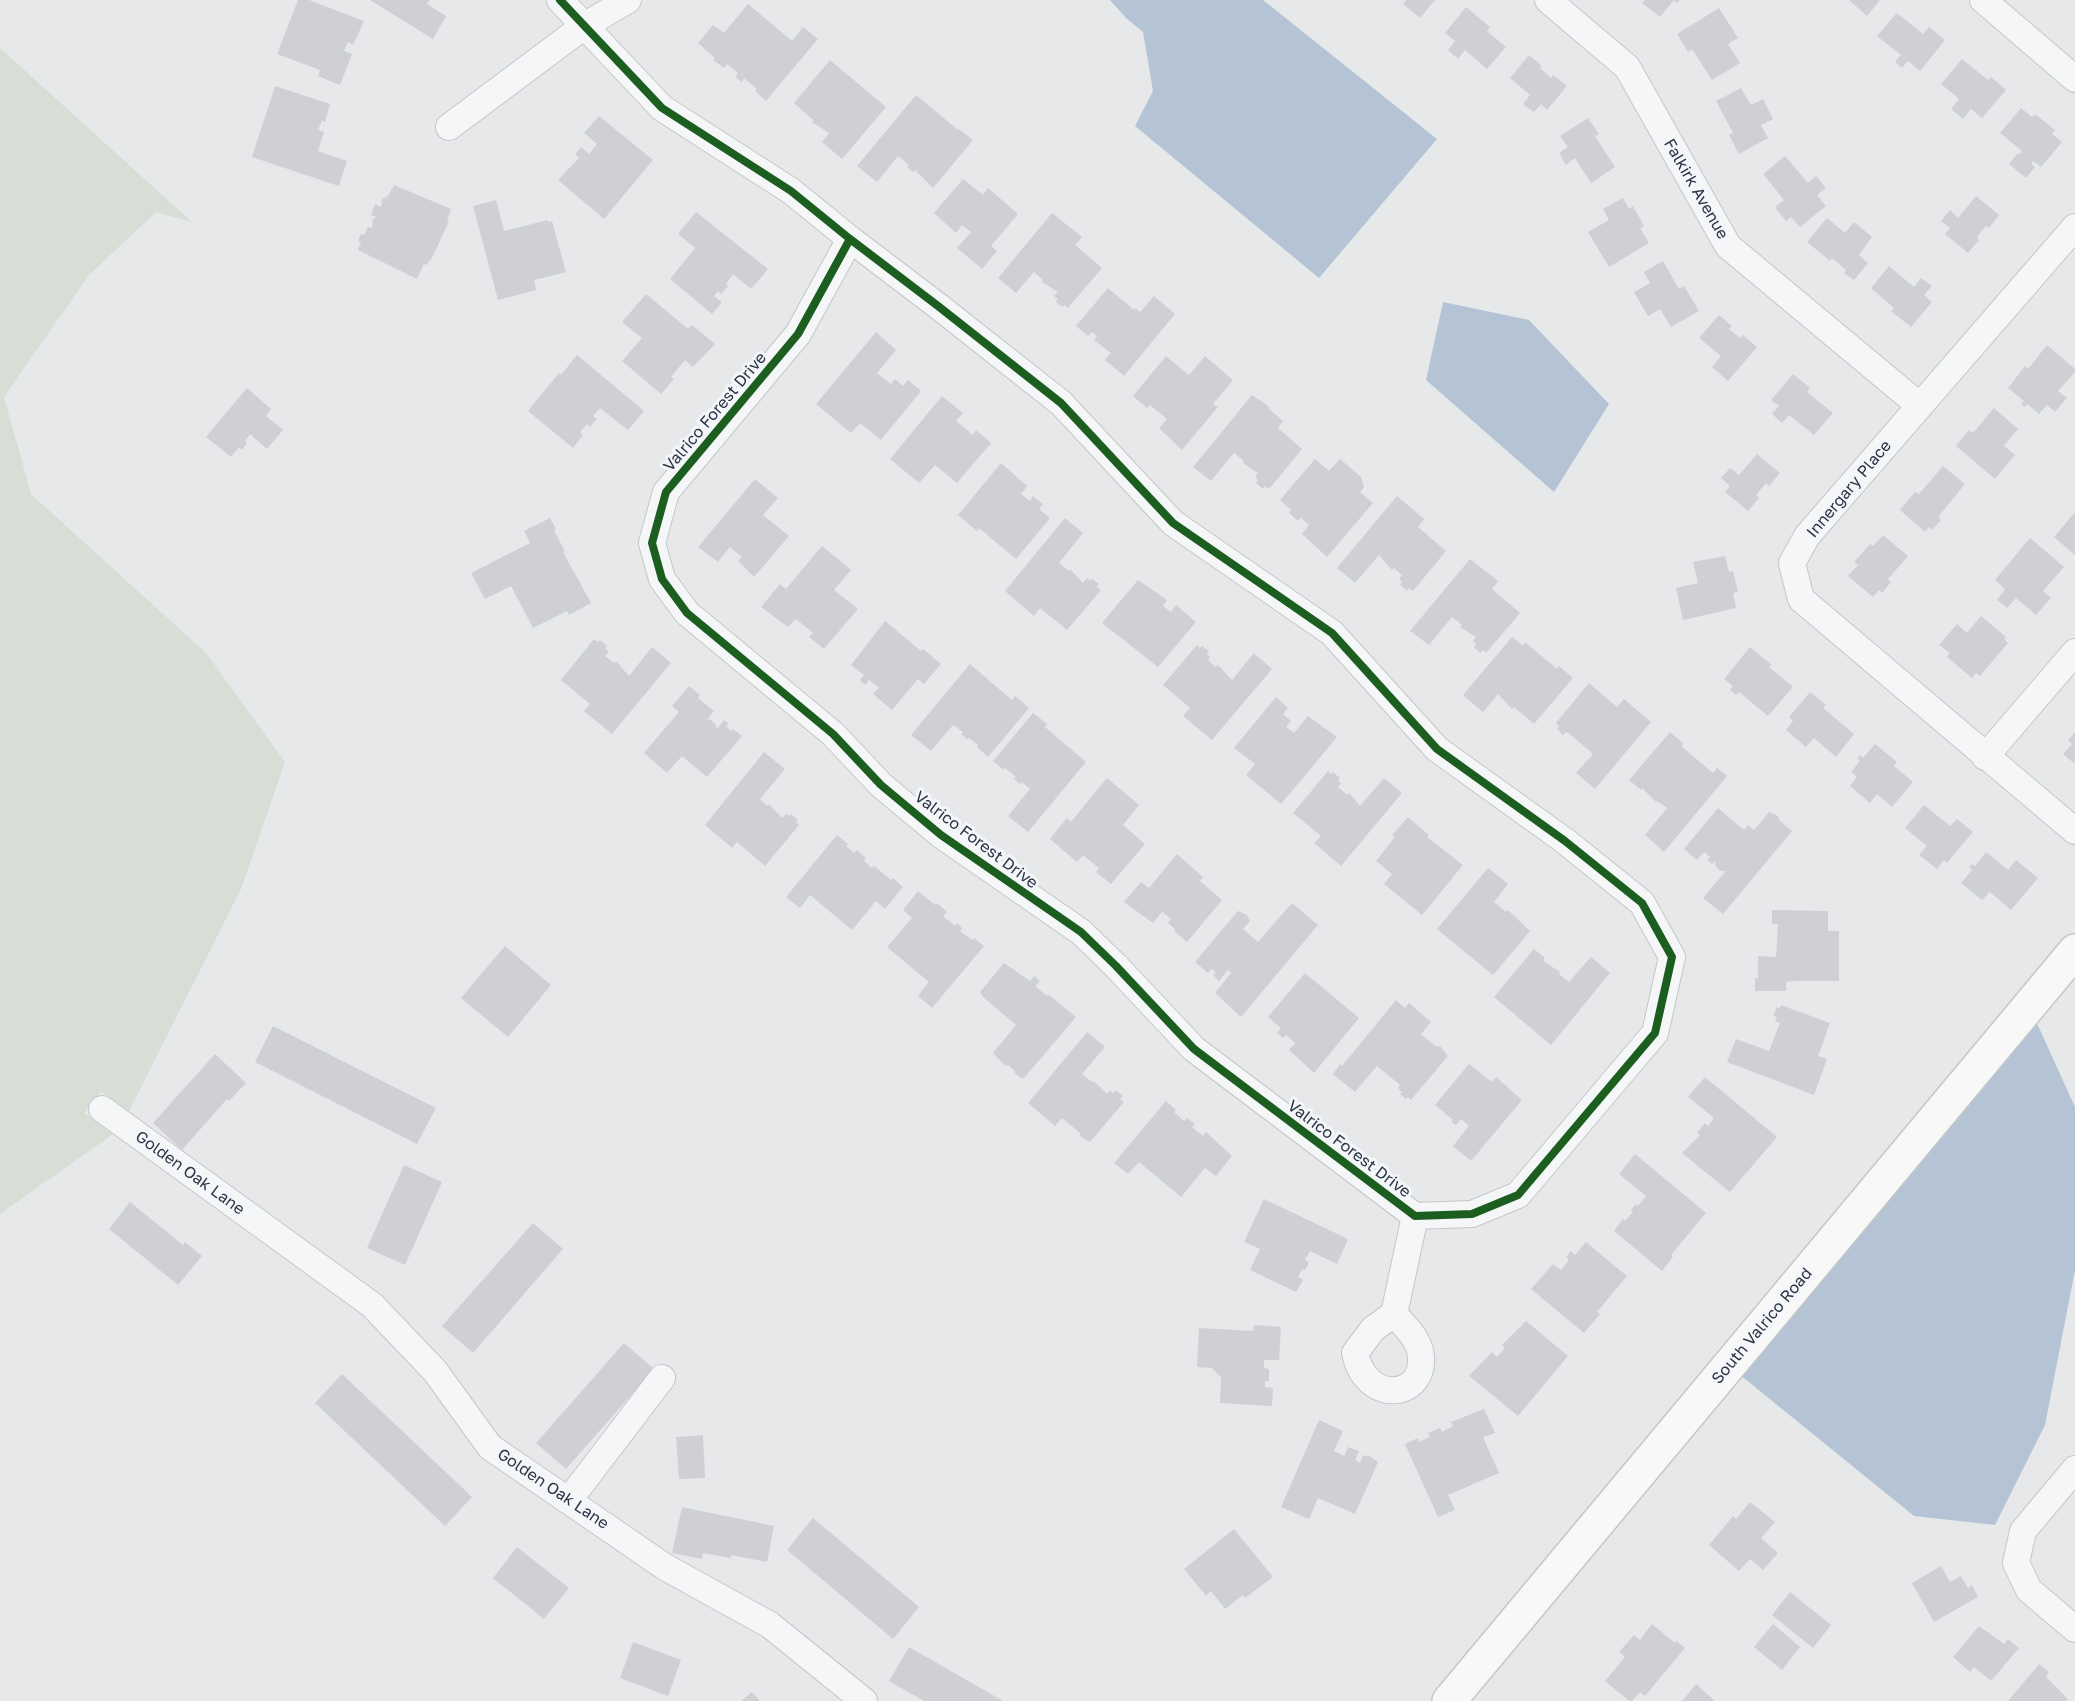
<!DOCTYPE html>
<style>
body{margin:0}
canvas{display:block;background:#e6e8ea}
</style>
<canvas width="2075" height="1701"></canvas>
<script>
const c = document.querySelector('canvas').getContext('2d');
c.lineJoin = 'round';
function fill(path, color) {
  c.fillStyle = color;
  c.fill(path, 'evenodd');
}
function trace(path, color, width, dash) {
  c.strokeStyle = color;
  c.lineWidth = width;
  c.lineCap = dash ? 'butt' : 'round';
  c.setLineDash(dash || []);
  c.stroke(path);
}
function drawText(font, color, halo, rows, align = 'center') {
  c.font = font + ' "Golos Text",sans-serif';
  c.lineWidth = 6;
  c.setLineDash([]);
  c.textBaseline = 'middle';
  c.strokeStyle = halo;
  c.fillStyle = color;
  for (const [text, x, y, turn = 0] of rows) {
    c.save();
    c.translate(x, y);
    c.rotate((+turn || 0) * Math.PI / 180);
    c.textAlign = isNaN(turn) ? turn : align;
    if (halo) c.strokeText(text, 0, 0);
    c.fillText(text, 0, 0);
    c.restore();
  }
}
const green = new Path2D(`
 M0,48L192,222L156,212L89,275L4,397L31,494L206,653L285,762L241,889L129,1111L101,1091L84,1113L113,1134L0,1214Z`);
const water = new Path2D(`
 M1110,0H1263L1437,139L1319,278L1135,126L1153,91L1143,32L1126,18Z
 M1443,302L1529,320L1609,404L1554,492L1426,380Z
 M2035,1019L2075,1107V1270L2045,1425L1995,1525L1914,1516L1739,1374Z`);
const building = new Path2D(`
 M298,0H309L364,21L353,45L348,42L344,51L352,54L340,85L318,76L320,70L277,54Z
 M370,0H430L427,4L446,16L433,39Z
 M1406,0H1435L1420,18L1403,4Z
 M1645,0H1680L1677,3L1674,0L1660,17L1642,3Z
 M1849,0H1880L1867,16Z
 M748,4L792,41L803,27L818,39L766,101L755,91L757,89L744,78L742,82L735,77L738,73L727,64L724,68L713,60L715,58L698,43L713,25L724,33Z
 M1466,7L1490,27L1487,31L1506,47L1487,69L1465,50L1458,59L1448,50L1455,41L1445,33Z
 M1719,8L1738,38L1728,44L1740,63L1712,80L1692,49L1688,52L1677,34Z
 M1897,13L1923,34L1929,27L1945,40L1920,71L1908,61L1902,68L1895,62L1901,55L1877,36Z
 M1529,55L1542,66L1540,68L1551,78L1553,75L1567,86L1547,110L1541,104L1534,112L1523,104L1530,95L1510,78Z
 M1962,59L1988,80L1991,77L2006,90L1982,118L1971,109L1963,119L1951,109L1959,99L1941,84Z
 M830,60L886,107L842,159L822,142L829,133L812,122L813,120L794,103Z
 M275,86L330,104L325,122L322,120L318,130L324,132L318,151L347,161L339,186L252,157Z
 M1741,88L1751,105L1763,99L1773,119L1761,125L1768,138L1739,154L1729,135L1733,133L1716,101Z
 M916,95L958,130L959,129L973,140L933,188L915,170L913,172L907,167L909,165L898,156L877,182L857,166Z
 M2021,108L2032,117L2035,114L2055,130L2052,134L2062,142L2041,167L2033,161L2031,164L2035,167L2026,178L2009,164L2018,153L2019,155L2022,151L2000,133Z
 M599,116L653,160L604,219L558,180L579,158L575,154L581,147L589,154L597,144L584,133Z
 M1588,118L1599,134L1595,136L1615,167L1591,183L1575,158L1566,165L1559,153L1568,147L1560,136Z
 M1785,156L1808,183L1816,176L1826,188L1817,195L1826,206L1800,227L1791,217L1786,221L1775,207L1784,200L1763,174Z
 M963,179L983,195L988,188L1018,214L991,246L997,251L982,269L957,248L971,232L962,225L956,233L934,213Z
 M394,185L451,209L447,220L449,221L431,260L430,259L427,265L424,264L417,279L358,250L361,242L358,241L361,234L364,235L368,227L372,228L373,219L377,217L371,215L375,204L381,207L382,199L388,196Z
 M1976,196L1999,215L1989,228L1986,226L1977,237L1979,240L1968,253L1945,234L1950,228L1941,221L1950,210L1958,218Z
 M1623,198L1629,209L1633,206L1644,226L1640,228L1649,243L1609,267L1588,232L1609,220L1603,209Z
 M496,200L504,231L548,220V222L552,221L566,272L534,280L536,290L498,300L473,206Z
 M696,212L768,269L751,289L733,274L726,284L728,286L721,294L718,291L714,296L722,302L712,314L670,279L695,248L678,234Z
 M1052,213L1082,237L1075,245L1102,268L1068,308L1065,305L1062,307L1056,302L1058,299L1054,296L1058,292L1042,282L1043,280L1034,272L1016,293L998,278Z
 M1827,218L1845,233L1854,222L1872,237L1859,255L1868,263L1854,280L1844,273L1846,270L1832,258L1830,261L1807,242Z
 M1663,261L1679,289L1684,286L1699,311L1671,327L1660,309L1648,316L1634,292L1650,283L1644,272Z
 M1889,266L1914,287L1921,278L1932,286L1924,295L1932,302L1911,327L1891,311L1894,308L1871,288Z
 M1108,288L1134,310L1135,308L1140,312L1154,296L1175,314L1124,376L1105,360L1111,353L1094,340L1097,336L1092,332L1088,336L1076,326Z
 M646,294L688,329L692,325L715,344L693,367L685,360L671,377L674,379L661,394L622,361L642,338L622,322Z
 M1719,315L1732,326L1729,329L1740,338L1743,335L1757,347L1728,381L1712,367L1721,356L1699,338Z
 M876,332L896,350L877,373L891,384L895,379L903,386L908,380L921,391L881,440L860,423L851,433L816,404Z
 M2047,345L2075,369V372L2058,391L2067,398L2055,412L2047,405L2039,414L2027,404L2025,407L2021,404L2024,401L2008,388L2025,366L2028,369Z
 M577,355L644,411L628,430L600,408L593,416L597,419L590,427L587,424L580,432L583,435L573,448L528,411L559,373L561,375Z
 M1166,356L1189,375L1205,356L1233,380L1213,404L1218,407L1182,450L1159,428L1167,419L1150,405L1147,408L1133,396Z
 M1793,374L1810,388L1807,392L1833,413L1814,435L1789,415L1782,423L1772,414L1779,406L1771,400Z
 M247,388L271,409L266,416L283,430L267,449L250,434L245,441L247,443L242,450L239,447L231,457L206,437Z
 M1252,395L1268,406L1269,409L1283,421L1278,428L1302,449L1269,489L1265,486L1263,489L1256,483L1258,480L1255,477L1258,473L1243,463L1244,461L1234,453L1211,481L1193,467Z
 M942,396L963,413L956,421L973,435L976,430L991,443L957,483L935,465L919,483L890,459Z
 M1994,408L2018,429L2004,446L2015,455L1995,479L1956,446L1969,430L1973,433Z
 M1757,454L1780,473L1769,486L1766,483L1756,495L1759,498L1748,511L1725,492L1730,486L1721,478L1730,468L1739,475Z
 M1315,459L1329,471L1340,459L1361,477L1364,487L1360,492L1373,503L1327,557L1302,534L1309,525L1301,518L1298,521L1289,513L1291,510L1280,500Z
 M1001,463L1027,486L1021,494L1030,501L1033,496L1043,504L1039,509L1050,518L1016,559L979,528L977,531L958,515Z
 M1943,466L1965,484L1938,517L1941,520L1932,530L1929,527L1925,532L1900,510L1915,492L1919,494Z
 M755,479L778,498L763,515L789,536L754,577L738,561L742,557L730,547L718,562L698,547Z
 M1397,496L1424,519L1418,527L1446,551L1413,591L1409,588L1407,591L1400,585L1402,582L1399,579L1402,575L1394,568L1392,570L1379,555L1355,583L1337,568Z
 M2075,512V555L2054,537Z
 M550,518L556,529L554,531L565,551L563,552L591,603L569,615L567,611L533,628L511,586L485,599L471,573L530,543L524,531Z
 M1065,518L1083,533L1059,563L1069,571L1070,569L1083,583L1087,578L1090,581L1092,579L1099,584L1097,587L1101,590L1067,630L1040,608L1034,616L1005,591Z
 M1883,535L1908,556L1888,579L1891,582L1882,593L1879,590L1873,597L1848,576L1858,565L1854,562L1870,544L1873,546Z
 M2030,538L2064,567L2043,591L2051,598L2036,615L2016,598L2007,608L1997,600L2005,589L1995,580Z
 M822,546L851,570L834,590L858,609L824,649L809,637L813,633L796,619L788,627L761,607L780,584L786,589Z
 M1725,556L1729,572L1733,571L1738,592L1733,593L1736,608L1683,620L1676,588L1698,583L1693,562Z
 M1470,559L1498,581L1492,589L1520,613L1486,653L1483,650L1480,653L1474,647L1476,644L1473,641L1476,637L1460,627L1462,625L1452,617L1429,645L1410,631Z
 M1138,580L1167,600L1163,606L1171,612L1176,605L1196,622L1158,667L1102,623Z
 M1981,616L2006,637L2004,639L2008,643L1980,676L1976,673L1972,678L1947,657L1950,653L1939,645L1957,624L1967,633Z
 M885,621L921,651L923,649L941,664L924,684L918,679L892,710L873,694L879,688L869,680L865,685L860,680L864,675L851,665Z
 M1512,637L1523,646L1525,642L1557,669L1559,666L1573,678L1534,724L1514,707L1512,709L1498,694L1483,712L1463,695Z
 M594,639L598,642L600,640L607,646L605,648L609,652L605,656L614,663L616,661L629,676L652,647L671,663L612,734L584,711L590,704L561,680Z
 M1197,645L1200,648L1202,646L1209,651L1207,654L1210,657L1208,660L1216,667L1218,665L1232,680L1254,653L1272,669L1212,740L1183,716L1190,708L1163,685Z
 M1750,647L1772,665L1769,667L1793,687L1768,716L1739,692L1736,695L1730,690L1733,686L1724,679Z
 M970,664L1012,700L1015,696L1029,708L988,757L977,747L978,745L969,738L967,739L961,734L963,732L953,725L931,751L911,735Z
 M1589,683L1617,707L1624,699L1651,722L1595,789L1576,773L1593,754L1570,734L1566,732L1563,735L1557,729L1559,726L1556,723Z
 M689,686L700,695L698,698L714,711L707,720L710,719L715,724L717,729L724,720L729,724L726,726L731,731L733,729L742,736L707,777L682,756L667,773L644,753L679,712L672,706Z
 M1810,692L1826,705L1823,708L1854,734L1836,757L1814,738L1806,747L1786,730L1793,721L1789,717Z
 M1276,697L1288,708L1283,714L1291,721L1286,727L1294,733L1308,716L1337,737L1281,804L1246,775L1255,764L1234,748Z
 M1033,713L1047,724L1045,727L1086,762L1028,832L1008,816L1030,789L1022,782L1020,784L1014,779L1016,777L1005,768L1004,770L993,761Z
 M1670,732L1684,744L1681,746L1713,773L1717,768L1727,776L1664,852L1645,835L1667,808L1657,801L1656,802L1642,788L1641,790L1629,780Z
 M2075,732V764L2063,754L2072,744L2068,740Z
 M1875,744L1897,762L1894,766L1913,782L1892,807L1877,794L1870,803L1850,786L1857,777L1851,772L1860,761L1857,758L1860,755L1863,758Z
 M764,752L785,769L760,799L767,806L769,804L782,818L786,814L789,816L791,814L798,820L796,822L799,825L765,866L737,842L732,848L705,825Z
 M1328,771L1331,774L1333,772L1340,778L1338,780L1341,783L1338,787L1347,795L1349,793L1360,806L1384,778L1402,793L1341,866L1314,843L1321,836L1293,813Z
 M1107,778L1139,805L1123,825L1145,844L1111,884L1096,872L1099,868L1083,855L1077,862L1050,839L1067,818L1071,822Z
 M1924,805L1950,826L1957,819L1973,832L1947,863L1944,860L1937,869L1919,855L1927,846L1905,828Z
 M1718,808L1744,830L1748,825L1754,830L1769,812L1778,816L1779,820L1792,831L1723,914L1703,898L1726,871H1721L1716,867L1715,861L1712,864L1707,860L1710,857L1704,852L1697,860L1684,849Z
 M1408,817L1429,835L1427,837L1463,865L1422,915L1384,884L1392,874L1376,861L1395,837L1392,835Z
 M837,835L848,844L846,846L854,853L857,850L866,858L864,861L872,868L874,866L891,880L893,878L903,887L885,909L876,901L852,930L810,895L800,908L786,897Z
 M1986,852L2008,870L2016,860L2038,878L2011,910L1990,892L1982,900L1961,883L1972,870L1969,867L1972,864L1975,866Z
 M1177,854L1203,877L1200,881L1222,900L1187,942L1174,931L1175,929L1168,923L1171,919L1162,912L1153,923L1124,902L1141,882L1149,888Z
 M1488,868L1508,884L1494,902L1506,912L1508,910L1530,931L1493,975L1437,929Z
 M918,891L935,905L937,903L947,912L943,916L955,926L957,923L962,928L960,931L972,940L974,938L984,946L932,1008L918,996L929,982L887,947L912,918L903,910Z
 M1292,903L1318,925L1241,1017L1215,993L1231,973L1228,970L1219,981L1213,975L1216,972L1212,969L1208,973L1195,962L1238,911L1247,915L1250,921L1243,929L1258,942Z
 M1772,910L1828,911V931H1839V981H1793L1786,982V991H1755V978H1758V956L1776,957L1778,924H1772Z
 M505,946L551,985L508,1037L461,998Z
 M1534,949L1545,958L1543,961L1560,972L1559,974L1569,982L1591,957L1610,973L1551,1045L1494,997Z
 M1004,963L1030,981L1034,976L1040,981L1035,986L1047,996L1048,994L1076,1017L1024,1078H1021L1015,1073L1014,1070L1008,1065L1005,1066L993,1053L1016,1025L983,997L980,992Z
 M1305,973L1359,1018L1314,1073L1289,1050L1295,1043L1286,1035L1283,1038L1277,1033L1281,1028L1268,1017Z
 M1396,1000L1405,1008L1409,1003L1431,1022L1421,1034L1437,1047L1440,1046L1448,1056L1411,1100L1408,1097L1406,1099L1400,1094L1402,1092L1398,1088L1400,1085L1377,1066L1355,1092L1333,1074L1340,1064L1342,1066Z
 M1781,1005L1830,1023L1818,1056L1827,1059L1814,1095L1727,1062L1736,1039L1769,1051L1780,1023L1775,1021L1777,1017L1773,1016L1777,1007L1780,1009Z
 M273,1026L436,1108L417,1144L255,1062Z
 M1087,1032L1105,1047L1082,1074L1092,1082L1094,1081L1107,1094L1110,1090L1113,1093L1116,1090L1123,1096L1120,1099L1124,1102L1090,1142L1080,1136V1133L1062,1118L1055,1126L1028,1103Z
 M215,1054L246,1083L229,1101L227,1099L182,1150L153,1123Z
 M1469,1064L1492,1082L1496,1077L1522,1100L1471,1161L1453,1146L1469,1126L1461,1119L1456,1125L1451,1122L1453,1120L1435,1105Z
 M1705,1077L1777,1137L1730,1192L1682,1153L1700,1135L1697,1133L1705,1123L1708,1126L1714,1118L1688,1097Z
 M1166,1101L1176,1110L1174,1112L1184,1121L1187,1118L1195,1124L1192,1127L1203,1136L1206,1132L1232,1156L1216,1176L1205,1168L1181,1197L1139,1162L1128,1174L1114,1163Z
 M1635,1154L1706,1213L1671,1255L1673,1257L1662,1271L1614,1231L1623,1219L1625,1221L1633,1212L1631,1210L1636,1204L1638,1206L1646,1196L1619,1174Z
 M404,1165L442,1182L405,1265L367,1248Z
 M1264,1199L1348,1239L1337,1264L1310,1251L1305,1260L1309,1262L1305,1270L1302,1269L1298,1277L1303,1280L1296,1292L1250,1270L1260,1249L1244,1242Z
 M130,1202L183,1245L185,1242L202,1256L178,1285L109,1229Z
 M533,1223L563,1249L473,1353L442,1326Z
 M1586,1242L1627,1276L1597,1312L1600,1314L1584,1333L1531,1289L1553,1264L1561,1270L1569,1260L1566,1257L1571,1251L1575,1255Z
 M1526,1321L1568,1356L1518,1416L1469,1376L1492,1352L1497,1357L1505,1348L1502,1345Z
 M1254,1325L1281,1327L1279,1360H1264V1368L1269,1369V1381H1265V1387L1273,1388L1272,1406L1220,1403L1221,1377L1212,1368L1197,1367L1199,1328L1253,1331Z
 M624,1343L654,1369L566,1469L536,1443Z
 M342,1374L472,1497L445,1526L315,1403Z
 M1484,1409L1495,1433L1483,1437L1499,1473L1448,1495L1455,1510L1438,1517L1405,1444L1418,1438L1419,1442L1430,1437L1428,1433L1440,1428L1442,1432L1453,1426L1451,1422Z
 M1319,1420L1343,1431L1334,1451L1344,1456L1348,1447L1359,1451L1355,1460L1360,1463L1363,1455L1367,1457L1368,1455L1378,1462L1355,1514L1318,1498L1309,1519L1281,1507Z
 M703,1435L705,1478L679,1479L676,1437Z
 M1750,1502L1775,1522L1761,1538L1778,1553L1763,1570L1750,1559L1739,1571L1709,1545L1733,1516L1736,1519Z
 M682,1507L774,1526L767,1562L731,1555V1558L703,1553L702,1559L672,1553Z
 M813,1518L919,1607L893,1639L787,1550Z
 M1234,1529L1273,1577L1245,1598L1243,1595L1225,1609L1211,1591L1206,1596L1184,1569Z
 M517,1547L569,1588L544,1619L493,1578Z
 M1941,1566L1950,1582L1961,1576L1968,1588L1972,1585L1978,1597L1934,1622L1912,1583Z
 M1790,1592L1831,1625L1813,1648L1772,1615Z
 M1652,1624L1675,1643L1676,1641L1685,1648L1645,1696L1640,1692L1632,1701H1629L1605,1681L1625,1657L1619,1652L1634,1635L1640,1640Z
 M1773,1624L1800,1647L1782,1670L1754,1647Z
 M1979,1626L2004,1644L2008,1639L2019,1648L1991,1681L1974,1667L1970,1672L1953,1657Z
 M633,1642L681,1660L668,1696L620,1678Z
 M909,1647L1003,1701H924L889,1681Z
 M2039,1664L2049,1672L2046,1677L2068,1699L2066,1701H2008Z
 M1696,1684L1715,1701H1682Z
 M752,1692L760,1701H741Z`);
const street = new Path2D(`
 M560,0L662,108L791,191L850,239L938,306L1061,403L1173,523L1332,633L1437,749L1565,841L1642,903L1672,957L1655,1033L1518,1195L1472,1214L1415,1216L1194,1049L1116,966L1081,932L941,835L881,785L833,734L687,613L662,579L652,543L666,492L798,334L850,239
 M1548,0L1627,67L1728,246L1920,406
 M1983,0L2075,79
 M449,127L584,26L628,0
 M2075,227L1807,536L1792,563L1801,599L2075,831
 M1985,757L2075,652
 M102,1109L372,1305L435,1371L490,1447L665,1567L770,1625L864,1701
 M1394,1314C1405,1326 1420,1340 1421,1357C1424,1400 1365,1404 1355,1353L1373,1329L1394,1314L1415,1216
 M2075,1469L2023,1531L2016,1563L2029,1590L2075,1629
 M569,1500L662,1378`);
const secondary = new Path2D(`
 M1449,1701L2075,951`);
const cycleway = new Path2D(`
 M560,0L662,108L791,191L850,239L938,306L1061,403L1173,523L1332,633L1437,749L1565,841L1642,903L1672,957L1655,1033L1518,1195L1472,1214L1415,1216L1194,1049L1116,966L1081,932L941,835L881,785L833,734L687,613L662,579L652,543L666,492L798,334L850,239`);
const streetNames = [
 ["Falkirk Avenue",1696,189,60],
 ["Valrico Forest Drive",715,412,-50],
 ["Innergary Place",1849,489,-50],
 ["Valrico Forest Drive",976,840,37],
 ["Valrico Forest Drive",1349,1149,37],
 ["Golden Oak Lane",190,1173,36],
 ["South Valrico Road",1762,1326,-50],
 ["Golden Oak Lane",553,1489,34]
];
fill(green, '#d6ded6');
fill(water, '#b4c4d5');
fill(building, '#ced0d3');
trace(street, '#c4c6c8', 28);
trace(secondary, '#c4c6c8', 36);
trace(street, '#f5f6f7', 26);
trace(secondary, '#f8f8f8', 33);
trace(cycleway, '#1b5e20', 8);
drawText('16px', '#2b3445', '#f4f6f9', streetNames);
</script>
